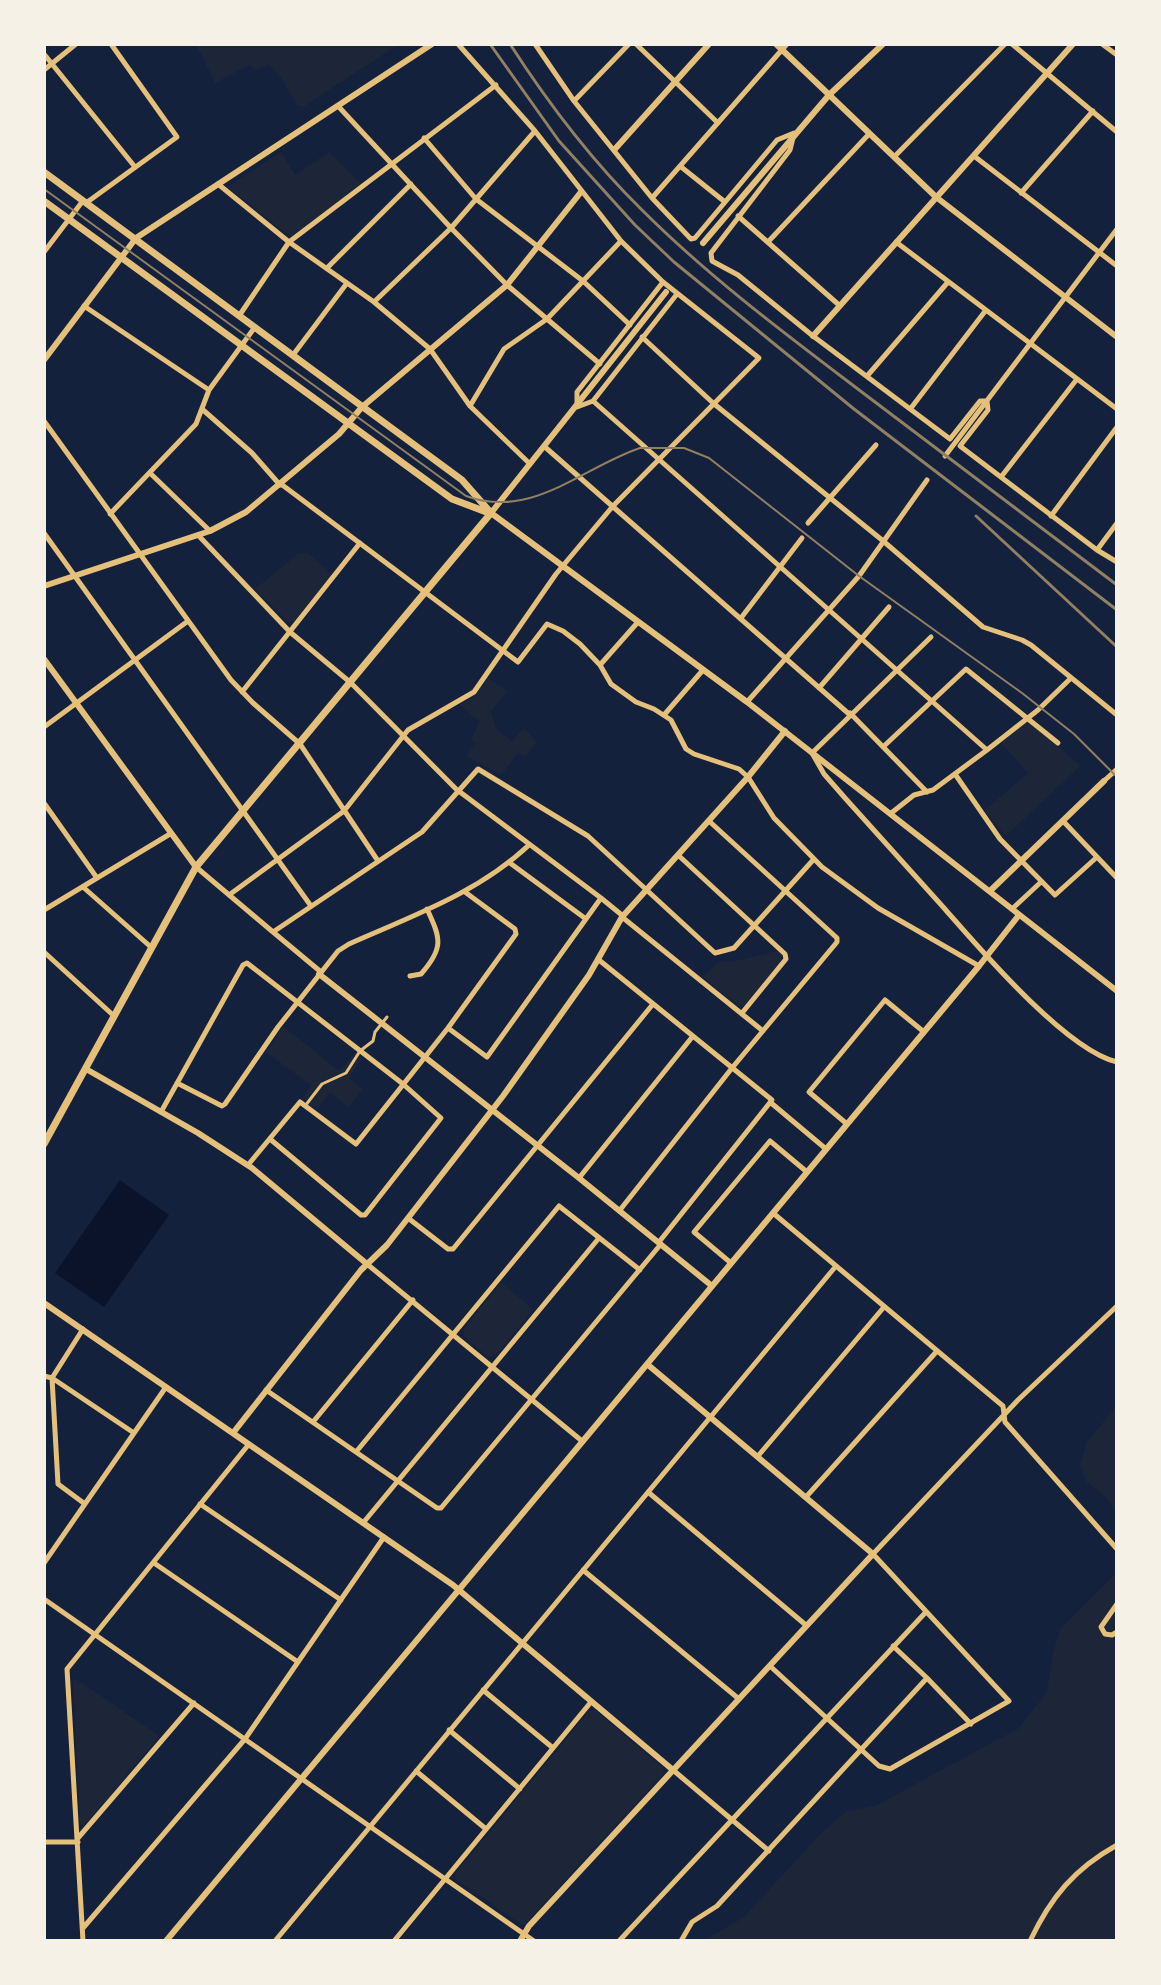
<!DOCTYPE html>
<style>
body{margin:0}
#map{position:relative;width:1161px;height:1985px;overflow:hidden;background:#14213d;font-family:Poppins,sans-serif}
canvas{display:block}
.frame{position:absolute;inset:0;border:46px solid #f6f1e7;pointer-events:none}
</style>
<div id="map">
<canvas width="1161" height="1985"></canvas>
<div class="frame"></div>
</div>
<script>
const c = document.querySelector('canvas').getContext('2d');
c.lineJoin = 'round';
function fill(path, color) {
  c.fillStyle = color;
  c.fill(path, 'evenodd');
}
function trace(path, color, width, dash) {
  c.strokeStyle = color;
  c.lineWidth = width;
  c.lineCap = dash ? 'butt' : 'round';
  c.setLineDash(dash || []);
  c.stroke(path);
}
const green = new Path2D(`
 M196,44H399L303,107L297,105L279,75L268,65L256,70L249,65L215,83Z
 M281,152L295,175L329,152L362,185L291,237L227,187Z
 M308,553L332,574L294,622L289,623L255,589L298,554Z
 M489,678L507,692L491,711L496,729L512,741L524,728L537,742L526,757L518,753L501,775L466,756L476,744L471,739L480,722L460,705L475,696Z
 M1028,719L1080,766L1006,836L984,811L1028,773L1001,743Z
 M777,951L781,954V960L744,1006H738L703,977L718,962L735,961Z
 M283,1026L339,1071L356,1052L362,1059L349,1078L363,1089L348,1107L330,1093L317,1110L303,1098L311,1085L266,1052Z
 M501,1282L533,1310L497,1354L488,1357L464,1336V1329Z
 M1117,1405V1514L1107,1498L1086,1481L1080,1465L1087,1442Z
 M1117,1572V1941H703L744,1917L823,1831L847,1811L875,1806L1019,1728L1047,1692L1052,1657L1060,1629Z
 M76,1679L158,1735V1738L84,1826L80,1824L73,1681Z
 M595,1710L663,1768L664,1773L525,1924H521L455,1879V1874L589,1711Z`);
const water = new Path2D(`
 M120,1180L169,1215L104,1307L55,1273Z`);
const pedestrian = new Path2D(`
 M305,1106L322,1084L346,1073L360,1051L373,1041L375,1032L387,1017`);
const minor = new Path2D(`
 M535,44L574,101L652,198L691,239L695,238L777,140L794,133
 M636,44L718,123
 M1012,44L1117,132
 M1102,44L1117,55
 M44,54L135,167
 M44,70L76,44
 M574,101L629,44
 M338,106L451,228L507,285L600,364
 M424,138L476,199L583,281L630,325
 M793,138L790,150L711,253L712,261L738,275L813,336L950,439L980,401H987L988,410L960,446L1097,550L1117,562
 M974,156L1117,266
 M894,157L1005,44
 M680,166L725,202
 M218,184L289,242L374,302L430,349L470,406L530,464
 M1021,193L1093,111
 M652,198L787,44
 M86,203L177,137L111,44
 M738,216L839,305
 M768,242L869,134
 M896,242L1117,409
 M44,252L82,202
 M327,268L411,184
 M663,282L577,392V407L593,401L677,294
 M374,302L451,228L535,131
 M84,306L209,390
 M239,316L289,242L496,85
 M642,337L713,403L882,540L983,627L1022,640L1031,645L1117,715
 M293,355L347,283
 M868,375L948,282
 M593,401L987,750
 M470,406L504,349L547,319L621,241
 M911,408L986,310
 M202,409L252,453L280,485
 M44,421L231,680L253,703L300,744L378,861
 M545,447L849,714
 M945,456L1117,229
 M150,473L210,531
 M1001,477L1077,379
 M281,484L518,662L547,624L563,631L580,644L600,665L611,684L636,702L654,709L671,720L686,749L694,754L739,769L748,777L774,818L822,867L878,908L979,966
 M110,514L196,424L209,390L255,327
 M1051,516L1117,427
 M808,523L876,445
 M44,533L311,906
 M198,535L290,632L351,683L456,789L601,898
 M1097,550L1117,523
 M741,618L802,538
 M931,637L812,753L824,774L845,798C878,835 911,871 944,908C980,949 1066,1050 1117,1062
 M600,665L638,622
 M819,688L889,607
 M242,692L360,543
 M747,702L859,576L927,480
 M850,713L927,792
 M664,715L703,670
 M44,727L188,621
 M883,747L966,669L1058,743
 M955,774L1000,839L1055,895L1097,857
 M1104,781L1117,769
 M44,803L97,878
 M890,814L914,795L933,790L987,750L1038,710L1071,678
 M1063,821L1117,878
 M678,855L785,954L786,959L742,1013
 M510,863L586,919
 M196,867L273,932L422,832L478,769L588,836L715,953L734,948L814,859
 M83,887L152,948
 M229,895L344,811L408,730L474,692L556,574L613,506L759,358L663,282L621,241L535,131L458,44
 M1012,909L1041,882
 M44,910L170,834
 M622,917L763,1031
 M273,932L321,972
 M44,952L114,1016
 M599,960L772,1100L659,1242
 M410,976L421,974C444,948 441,939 427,909
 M448,1028L487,1057L601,898L623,916
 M177,1083L222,1106L225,1104L278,1027L338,951L349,944C412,916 478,893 529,845
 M770,1102L826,1149
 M161,1112L243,965L247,963L403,1084L441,1118L365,1215H361L270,1139
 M847,1124L809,1092L885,1000L924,1032
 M248,1165L300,1102L356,1144L448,1028L516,934L515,929L465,892
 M579,1178L693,1036
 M620,1210L732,1068L837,942V938L709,821
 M773,1213L1003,1406L1005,1422L1117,1549
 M408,1218L448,1249H453L653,1004
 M731,1263L694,1232L770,1141L807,1172
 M367,1264L582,1441
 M83,1329L52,1378L58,1484L85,1504
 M44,1376L52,1378L134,1433
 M266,1390L437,1508H441L661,1244
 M313,1422L413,1300
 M356,1452L559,1206L640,1270
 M758,1456L884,1307
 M648,1492L807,1626
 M806,1497L937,1351
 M200,1504L341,1600
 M363,1523L599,1238
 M44,1563L166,1387
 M154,1563L298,1662
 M583,1570L739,1699
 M44,1599L534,1941
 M1117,1604L1101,1627L1105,1634L1112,1635L1117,1632
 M893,1646L927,1678L971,1724
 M770,1666L879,1766L890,1769L1009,1701L873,1554L1018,1400L1117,1306
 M483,1690L553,1748
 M449,1730L520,1789
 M673,1770L769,1851
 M416,1771L486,1829
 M78,1838L194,1703
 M44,1842H78
 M83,1928L245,1739L384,1537
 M83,1941L67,1669L249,1444
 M275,1941L836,1266
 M394,1941L591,1702
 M619,1941L925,1613
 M681,1941L692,1922L717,1906L927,1678
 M1030,1941C1051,1897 1074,1869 1117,1845`);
const tertiary = new Path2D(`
 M776,44L936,197L1117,337
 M615,149L709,44
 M813,336L1073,44
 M44,360L136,238L432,44
 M44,586L210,531L246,512L339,434L362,407L507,285L581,192
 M319,974L579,1178L712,1286
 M86,1069L198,1133L252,1168L367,1264
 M44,1303L453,1585L673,1770
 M233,1433L361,1270L387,1245L503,1096L589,975L622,917L748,777L785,731
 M166,1941L979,966L1019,915
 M520,1941L529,1926L873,1554L647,1364`);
const secondary = new Path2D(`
 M703,243L829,95L883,44
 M666,292L491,513L747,702L1117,991
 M44,659L196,867
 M990,891L1104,781`);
const primary = new Path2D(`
 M44,172L462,480L491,513
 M44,201L452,499L489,513
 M44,1144L196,867L491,513`);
const tram = new Path2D(`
 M44,189L466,496C532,520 581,468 640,448H684L709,458L859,576L1022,693L1074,734L1117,777`);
const rail = new Path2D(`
 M490,44L559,141L635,225L674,262L854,409L1117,610
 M510,44C548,103 591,160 642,210C713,281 795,341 875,402C956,463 1036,524 1117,585
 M976,516L1117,647`);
fill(green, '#1d2539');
fill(water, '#0b132b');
trace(pedestrian, '#e5c07b', 3);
trace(minor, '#e5c07b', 5);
trace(tertiary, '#e5c07b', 6);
trace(secondary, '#e5c07b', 6);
trace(primary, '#e5c07b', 7);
trace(tram, '#918062', 2);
trace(rail, '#918062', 3);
</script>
